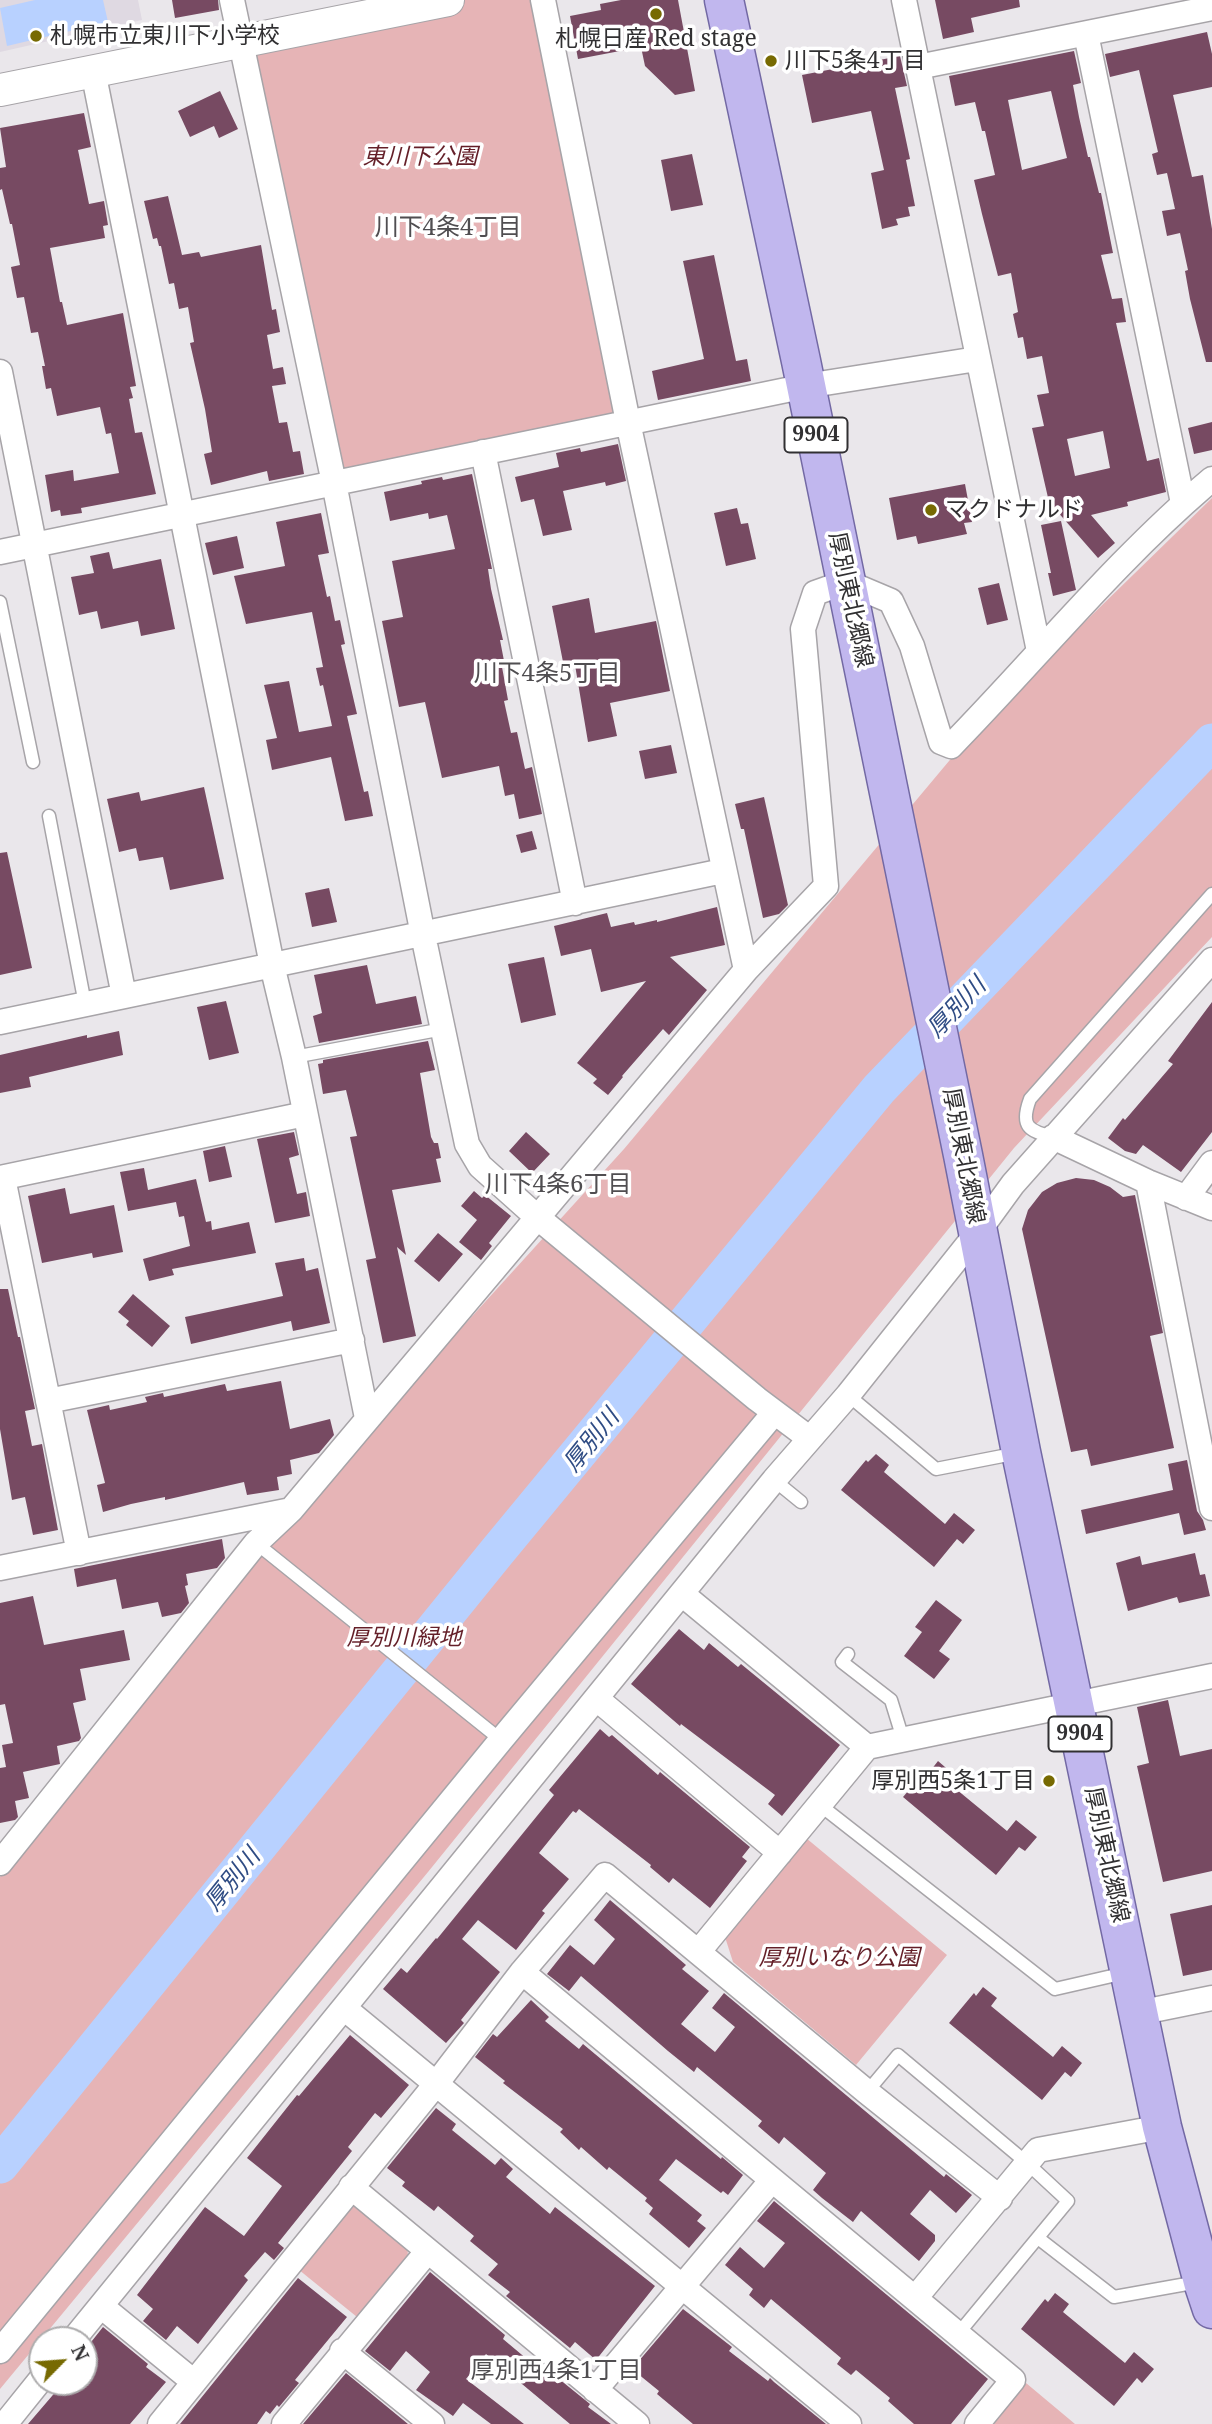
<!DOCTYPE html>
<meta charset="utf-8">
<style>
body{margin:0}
#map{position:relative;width:1212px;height:2424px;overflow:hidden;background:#eae7eb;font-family:"Noto Serif",serif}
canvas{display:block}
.north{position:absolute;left:28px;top:2326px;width:70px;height:70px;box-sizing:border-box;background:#fff;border:2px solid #adacad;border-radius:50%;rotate:65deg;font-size:19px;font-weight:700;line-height:28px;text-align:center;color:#313032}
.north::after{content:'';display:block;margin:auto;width:24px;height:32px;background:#776a02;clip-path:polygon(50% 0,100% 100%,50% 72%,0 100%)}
</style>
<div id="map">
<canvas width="1212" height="2424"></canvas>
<div class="north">N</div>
</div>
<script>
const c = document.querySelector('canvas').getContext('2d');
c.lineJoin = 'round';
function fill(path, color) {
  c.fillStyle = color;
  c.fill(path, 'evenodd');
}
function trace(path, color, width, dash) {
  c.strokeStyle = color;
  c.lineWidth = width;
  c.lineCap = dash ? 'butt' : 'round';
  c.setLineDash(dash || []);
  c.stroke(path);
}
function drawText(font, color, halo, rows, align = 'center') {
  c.font = font + ' "Noto Serif","Noto Sans JP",serif';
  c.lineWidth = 7;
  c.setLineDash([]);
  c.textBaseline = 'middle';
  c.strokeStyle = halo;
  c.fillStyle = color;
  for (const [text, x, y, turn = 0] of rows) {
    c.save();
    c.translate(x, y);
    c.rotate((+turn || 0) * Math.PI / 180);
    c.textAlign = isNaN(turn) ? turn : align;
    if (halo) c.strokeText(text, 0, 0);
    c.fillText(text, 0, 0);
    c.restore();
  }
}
const built = new Path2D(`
 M0,0H138L142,20L0,52Z`);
const green = new Path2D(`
 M445,0H537L621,415L337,475L248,40Z
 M1212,498V937L1014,1148L428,1872L0,2389V1877L277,1531L624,1149L980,724Z
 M806,1838L947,1955L856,2065L733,1962L725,1937Z
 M357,2201L407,2243L408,2256L357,2317L293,2265Z
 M1026,2383L1075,2424H994Z`);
const water = new Path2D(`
 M35,0H103L108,22L7,46L0,8Z`);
const river = new Path2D(`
 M0,2165L496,1553L879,1089L1212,742`);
const building = new Path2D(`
 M172,0H218L219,10L175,18Z
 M621,0H678L695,91L675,95L645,66L641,47L578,59L570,16L601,10L600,4Z
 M935,0H1019L1020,7L971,18L974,32L943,39Z
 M1207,32L1212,54V87L1173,95L1192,177L1203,175L1212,229V362H1206L1190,299L1185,271L1188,270L1180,233L1167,236L1162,211L1175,209L1167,173L1157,175L1152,154L1158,152L1139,70L1110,77L1105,54Z
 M1074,51L1081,83L1073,85L1079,117L1088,157H1090L1099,193H1101L1113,253L1101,255L1112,299L1122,298L1126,322L1116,323L1147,461L1159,458L1166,492L1127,502L1128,506L1091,515L1115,543L1098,558L1049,502L1032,428L1044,426L1037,395L1049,393L1042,356L1027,359L1023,337L1018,338L1013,314L1018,312L1011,273L998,276L982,214L974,180L995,175L985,131H982L975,102L955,106L949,76ZM1051,91L1067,158L1022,170L1008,100ZM1103,431L1110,468L1075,476L1067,439Z
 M900,56L907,86L895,88L910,159L906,160L915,206L908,207L910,216L896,219L898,225L882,229L871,173L884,170L871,111L812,123L802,75Z
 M220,91L238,129L219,138L214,126L190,137L178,111Z
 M84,113L91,147L78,150L89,204L104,201L108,225L103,226L105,238L50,248L60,302H62L67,325L123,313L136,386L130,387L133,398L129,399L135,433L142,432L156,494L81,508L82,513L61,516L60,510L51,512L45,475L73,470L74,481L119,473L111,433L106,434L100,407L57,416L51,388L46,389L42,366H45L38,332L31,333L24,297L17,298L11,267L20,265L12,224H10L2,189L0,190V168L6,167L0,128Z
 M692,154L703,205L671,211L661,160Z
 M168,196L182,255L199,252L201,257L261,245L272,310L276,309L280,332L267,335L273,369L283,367L286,384L272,386L279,423L287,422L293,452L300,451L304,474L269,481L267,471L211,485L204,454L212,452L205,409L190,343L194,342L188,307L179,309L174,283L169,284L161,246H159L157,238L153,239L144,201Z
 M714,255L736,361L747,359L751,381L658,400L652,371L704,359L683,261Z
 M1212,422V450L1194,454L1188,428Z
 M618,444L626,481L606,486L605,482L563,491L572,530L543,536L534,499L521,502L515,477L559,467L556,453L580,448L581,452Z
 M472,474L492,569H488L491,589L503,640H500L505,666L502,667L508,700L504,701L511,733L517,732L525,769L532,767L542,814L519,819L514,794L505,796L499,766L442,778L425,702L399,707L382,621L403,617L392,561L455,549L447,515L429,519L428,513L390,521L384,492L422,484L421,481L442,477L443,480Z
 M965,484L972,522L964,523L967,534L918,544L916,536L897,540L889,498Z
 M737,508L741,524L748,523L756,559L726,566L714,513Z
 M321,513L329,553L318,555L327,597L330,596L335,621L340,620L345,644L341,645L357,714L347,716L364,792L368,791L373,816L345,821L331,757L272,770L266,740L277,738L264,685L289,681L299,732L332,726L323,685L320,686L316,668L323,667L312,612L246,624L234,576L285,566L276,522Z
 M1061,521L1076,590L1053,596L1048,573H1051L1041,525Z
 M237,536L244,568L213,575L205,543Z
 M109,552L113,569L161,559L175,629L141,636L138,621L101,629L97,611L79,615L71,577L94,573L90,556Z
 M999,583L1008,620L987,625L978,588Z
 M589,598L595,633L656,621L670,691L610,703L617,736L588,742L575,665L564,667L552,606Z
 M671,745L677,773L645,779L639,751Z
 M204,787L224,879L170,890L163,857L139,861L136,848L119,852L107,799L139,792L141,801Z
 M764,797L788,905L779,914L763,918L744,829H741L735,804Z
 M532,831L537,849L521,853L516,835Z
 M7,852L32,968L0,975V853Z
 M329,888L337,922L312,927L305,893Z
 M717,907L725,945L670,957L707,990L669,1035L663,1029L622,1076L623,1077L608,1095L593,1083L597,1079L577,1063L646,981L601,992L591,949L561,956L554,926L607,913L611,927L634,922L635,925L657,920V922Z
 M544,957L556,1015L521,1023L508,964Z
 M367,965L376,1004L416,996L422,1024L319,1043L313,1016L322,1013L314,975Z
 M226,1001L239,1053L209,1060L197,1007Z
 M1212,1002V1132L1181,1172L1143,1145L1136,1154L1125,1151L1108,1138L1123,1118L1125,1120L1173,1064L1168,1061Z
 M119,1031L123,1055L29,1077L31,1087L0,1093V1055L87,1035V1038Z
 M428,1041L435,1070L420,1073L431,1137L434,1143H438L441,1158L436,1159L441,1182L392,1190L406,1255L397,1247L416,1336L383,1343L366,1260L376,1258L350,1137L357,1136L346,1090L323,1094L318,1064L323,1063V1060Z
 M294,1132L299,1155L289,1158L297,1194L306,1192L310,1216L275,1223L257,1139Z
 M526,1132L550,1154L532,1173L509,1151Z
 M225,1146L232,1177L209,1182L203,1151Z
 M144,1168L148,1190L196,1179L206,1222L211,1221L212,1230L249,1222L256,1253L172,1269L174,1275L149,1281L143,1259L190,1246L184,1216L179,1217L176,1202L128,1211L120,1172Z
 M1076,1178L1094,1180L1110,1187L1123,1197L1135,1195L1163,1333L1150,1336L1174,1448L1091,1466L1087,1449L1071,1452L1022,1229L1028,1210L1042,1192L1057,1183Z
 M65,1188L70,1214L114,1205L123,1252L93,1258L92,1253L42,1263L28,1196Z
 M474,1191L482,1198L485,1195L511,1216L489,1243L492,1246L481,1260L459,1242L477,1220L461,1206Z
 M438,1233L463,1254L439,1282L414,1261Z
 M304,1258L306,1271L318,1268L330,1323L293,1331L291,1321L191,1344L185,1317L283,1296L275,1263Z
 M0,1289H8L18,1337H20L35,1409L25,1411L32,1446L42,1444L58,1530L33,1535L25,1497L12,1500L0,1429Z
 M133,1294L170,1326L152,1347L126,1325L129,1321L118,1312Z
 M281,1381L290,1429L330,1419L334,1435L319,1453L290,1460L292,1474L277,1477L279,1490L247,1495L244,1482L165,1500V1497L131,1504L103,1512L97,1485L105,1483L87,1410L109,1405L110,1410L147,1402L145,1397L163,1393L164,1397L225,1384L227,1391Z
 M876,1454L889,1465L884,1472L945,1524L954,1513L975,1530L963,1544L957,1539L934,1567L841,1490L866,1460L868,1462Z
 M1187,1460L1197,1511L1203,1520L1206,1530L1184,1535L1179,1513L1086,1534L1081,1510L1173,1490L1168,1464Z
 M222,1539L225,1558L217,1568L186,1574L188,1585L185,1586L189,1603L181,1613L162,1617L158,1602L122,1609L116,1579L77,1587L74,1569Z
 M1195,1553L1200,1575L1205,1574L1210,1596L1179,1603L1177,1597L1128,1611L1116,1563L1140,1556L1142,1565Z
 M33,1596L44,1645L124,1630L130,1660L80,1669L86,1700L73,1703L81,1738L79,1741L57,1746L60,1764L23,1772L29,1798L15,1801L18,1817L15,1820L0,1823V1768L6,1767L2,1745L13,1743L5,1704L0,1705V1603Z
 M936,1600L962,1620L939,1651L950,1659L934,1679L904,1656L922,1632L915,1627Z
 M679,1629L704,1650L709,1643L738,1667L741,1664L840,1745L782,1816L768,1804L775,1795L681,1724L680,1726L631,1684Z
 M1168,1700L1180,1756L1212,1749V1871L1163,1882L1137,1766L1149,1763L1137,1707Z
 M600,1729L609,1737L612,1735L658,1775L660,1772L750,1847L742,1857L747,1861L710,1908L673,1878L669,1883L650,1867L651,1865L579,1809L576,1813L573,1811L539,1853L569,1879L542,1911L545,1913L516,1950L478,1920L462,1939L500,1972L461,2020L464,2023L446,2043L383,1989L401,1968L407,1973L436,1938L437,1939L554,1795L549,1790Z
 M938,1761L952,1773L945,1780L1007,1831L1016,1820L1037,1837L1025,1851L1019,1847L996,1875L903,1797L928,1768L931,1770Z
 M610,1900L686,1965L682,1969L709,1991L681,2024L715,2052L735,2027L712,2008L724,1993L944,2177L946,2174L972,2195L956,2213L930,2190L910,2214L935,2235V2241L919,2261L861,2211L853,2222L822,2198L813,2190L826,2173L784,2137L779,2144L758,2126L762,2121L697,2067L694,2072L668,2051L581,1976L569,1991L547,1974L570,1945L594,1965L615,1939L594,1920Z
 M1212,1905V1970L1183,1976L1170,1914Z
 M983,1987L997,1998L991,2006L1053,2057L1062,2046L1082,2063L1071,2077L1065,2072L1042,2100L949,2023L974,1993L976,1996Z
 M531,2000L549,2017L545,2021L579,2049L583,2044L721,2159L722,2157L743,2175L728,2195L723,2191L721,2193L676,2159L659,2180L702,2215L697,2221L706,2228L689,2248L649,2214L653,2208L645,2201L647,2198L609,2167L607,2170L581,2147L579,2150L560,2132L563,2129L503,2083L505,2081L475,2057L493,2034L497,2037Z
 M350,2035L409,2085L381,2118L375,2113L348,2147L352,2151L278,2243L284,2248L274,2260L265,2252L244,2276L248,2280L198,2344L177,2326L166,2340L143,2321L153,2309L137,2295L205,2207L244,2236L282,2186L247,2158L297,2095L299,2096Z
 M436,2108L456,2124L452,2130L495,2165L501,2158L513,2169L506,2177L550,2214L555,2207L655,2286L596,2360L575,2342L570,2348L506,2296L510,2292L488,2275L498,2264L470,2241L474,2236L438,2206L434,2211L402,2186L405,2182L387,2168Z
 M774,2201L988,2379L951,2424H914L888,2401L890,2398L856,2370L851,2375L837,2364L841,2358L771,2299L764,2308L749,2295L753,2289L725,2265L740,2247L764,2268L785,2243L757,2221Z
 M430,2272L505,2335L503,2339L540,2370L543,2366L590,2404L588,2407L611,2424H570L486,2354L466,2379L524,2424H491L463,2403L453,2416L416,2390L430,2372L406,2351L390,2371L365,2351Z
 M298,2278L347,2317L295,2380L299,2383L279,2407L277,2405L270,2414L266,2411L257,2424H180Z
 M1055,2293L1069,2304L1063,2312L1125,2363L1134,2352L1154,2369L1142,2383L1137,2378L1114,2406L1021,2329L1045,2299L1048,2302Z
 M683,2309L732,2347L729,2351L768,2381L770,2378L774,2382L826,2424H693L657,2394L659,2391L632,2369Z
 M103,2327L148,2364L146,2367L166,2382L130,2424H28L64,2382H84V2351Z
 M346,2373L408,2424H303Z`);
const service = new Path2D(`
 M0,602L33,762
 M49,816L85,1004
 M294,1057L443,1029
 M1053,1137C1028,1131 1020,1126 1030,1099L1212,894
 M848,1395L936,1469L1018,1453
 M774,1480L801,1502
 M256,1543L501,1740
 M848,1654L842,1662L891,1700L903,1739
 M820,1805L1055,1989L1125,1973
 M867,2092L898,2055L1027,2163L1068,2201L958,2334
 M1038,2238L1114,2297L1198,2282`);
const minor = new Path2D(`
 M232,0L334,483L423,935L467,1144L480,1166L537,1217L757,1399L809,1438
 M543,0L628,422L746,970
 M904,0L1039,651
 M1086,34L1183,503
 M918,67L1212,8
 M93,71L272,965L294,1057L367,1418
 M0,372L124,996
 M483,452L575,903
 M0,552L806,386L977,359
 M0,1022L723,871
 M1053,1137L1148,1182L1212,1208
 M0,1178L305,1114
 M3,1178L79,1553
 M1148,1182L1212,1508
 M1186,1198L1212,1163
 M48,1401L352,1340
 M0,1568L291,1510
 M682,1594L867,1747
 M597,1699L780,1853
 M0,1863L256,1543L291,1510L746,970L826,886L803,629L815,593L846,582L891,601L912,646L941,742L951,746C1037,658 1118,558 1212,479
 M699,1951L867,1747L1212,1676
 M522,1972L1013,2380L977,2424
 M344,2008L849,2424
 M1138,2013L1212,1998
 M351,2187L637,2424
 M916,2297L1038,2150L1162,2127
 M101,2306L194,2382
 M73,2340L774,1480L848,1395L978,1232L1013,1184L1212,960
 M0,2351L501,1740L774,1413
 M342,2351L432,2424
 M595,2390L772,2180
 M5,2424L42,2378
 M160,2424L436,2084L522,1972L605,1875L867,2092L1000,2198
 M284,2424L427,2252`);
const tertiary = new Path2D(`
 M0,90L448,0`);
const primary = new Path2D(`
 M724,0L801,361L963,1155L1021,1452L1162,2127L1203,2282L1212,2309`);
const markers = [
 [656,14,7,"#776a02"],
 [36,36,7,"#776a02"],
 [771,61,7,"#776a02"],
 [931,510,7,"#776a02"],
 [1049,1781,7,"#776a02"]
];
const shields = [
 [816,435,63],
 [1080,1734,63]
];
const shieldNames = [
 ["9904",816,435],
 ["9904",1080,1734]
];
const poiNames = [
 ["札幌市立東川下小学校",50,36],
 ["札幌日産 Red stage",656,39,"center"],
 ["川下5条4丁目",785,61],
 ["マクドナルド",945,510],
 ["厚別西5条1丁目",1035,1781,"right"]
];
const parkNames = [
 ["東川下公園",420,157],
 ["厚別川緑地",404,1638],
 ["厚別いなり公園",839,1958]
];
const streetNames = [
 ["厚別東北郷線",850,600,78],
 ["厚別東北郷線",963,1156,79],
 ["厚別東北郷線",1106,1855,78]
];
const neighbourhoodNames = [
 ["川下4条4丁目",448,228],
 ["川下4条5丁目",547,674],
 ["川下4条6丁目",558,1185],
 ["厚別西4条1丁目",556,2371]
];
const waterNames = [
 ["厚別川",957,1008,-46],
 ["厚別川",592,1441,-51],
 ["厚別川",233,1880,-51]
];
fill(built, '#dfd9e2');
fill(green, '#e6b4b6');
fill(water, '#b8d1ff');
trace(river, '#b8d1ff', 37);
fill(building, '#774a62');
trace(service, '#a7a4a8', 15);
trace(minor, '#a7a4a8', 27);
trace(tertiary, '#a7a4a8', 34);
trace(primary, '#7369a4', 41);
trace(service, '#fff', 12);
trace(minor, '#fff', 24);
trace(tertiary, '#fff', 32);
trace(primary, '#c1b7ee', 38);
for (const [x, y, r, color] of markers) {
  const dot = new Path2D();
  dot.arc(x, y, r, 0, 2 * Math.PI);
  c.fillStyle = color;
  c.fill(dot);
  trace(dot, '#fff', 2.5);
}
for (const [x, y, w] of shields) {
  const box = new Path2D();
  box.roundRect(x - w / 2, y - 17.5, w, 35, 5);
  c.fillStyle = '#fff';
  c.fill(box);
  trace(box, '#313032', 2);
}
drawText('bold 21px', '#313032', null, shieldNames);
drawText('23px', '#313032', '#fff', poiNames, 'left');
drawText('italic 23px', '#641f28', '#fff', parkNames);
drawText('23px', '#313032', '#fff', streetNames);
drawText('24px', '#504e51', '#fff', neighbourhoodNames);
drawText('italic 24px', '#2f4c84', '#fff', waterNames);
</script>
